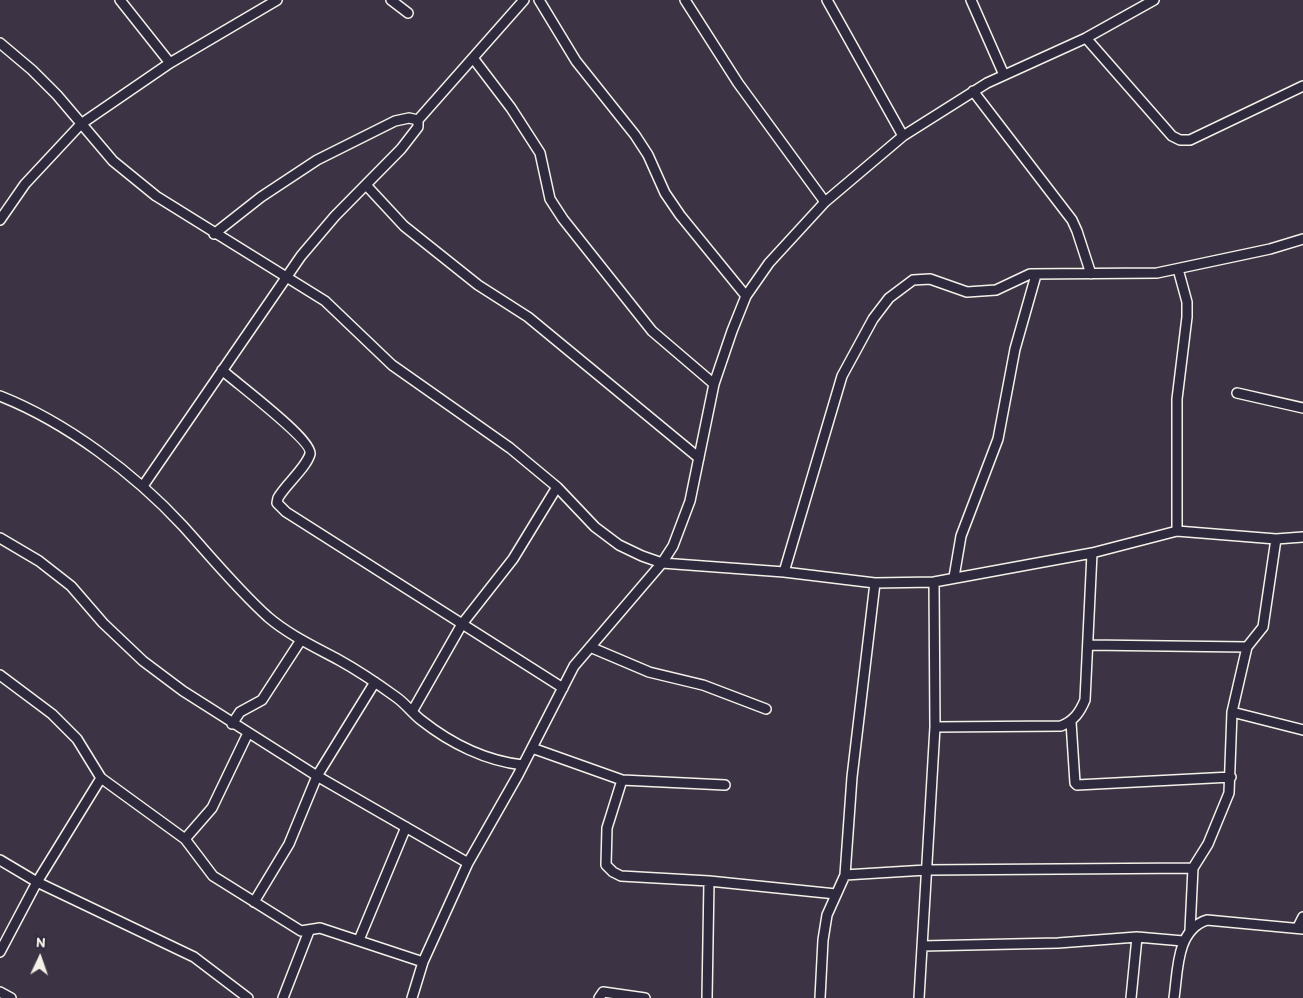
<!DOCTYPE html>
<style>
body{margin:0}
#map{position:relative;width:1303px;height:998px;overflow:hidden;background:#3c3444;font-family:Itim,sans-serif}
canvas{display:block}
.north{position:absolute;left:15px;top:933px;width:50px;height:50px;-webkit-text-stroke:4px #2f2a3d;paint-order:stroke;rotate:3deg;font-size:14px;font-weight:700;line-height:20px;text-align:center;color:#f4f1e8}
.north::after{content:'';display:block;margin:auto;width:18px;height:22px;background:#f4f1e8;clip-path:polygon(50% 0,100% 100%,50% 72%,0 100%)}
</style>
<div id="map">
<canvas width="1303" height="998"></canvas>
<div class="north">N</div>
</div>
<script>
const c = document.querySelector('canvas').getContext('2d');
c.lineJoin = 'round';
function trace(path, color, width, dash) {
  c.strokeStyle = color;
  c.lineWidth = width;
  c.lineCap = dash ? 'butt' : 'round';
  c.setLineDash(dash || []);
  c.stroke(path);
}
const street = new Path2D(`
 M120,0L170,63
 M391,0L408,13
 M539,0L576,61L635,135L648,155L665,193L680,215L746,296
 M685,0L738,83L825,202
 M827,0L903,136
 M971,0L1004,75
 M1086,38L1172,136L1180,140H1190L1303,86
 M0,43L32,70L57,95L113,161L156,196L325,301L392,365L510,448L557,487L595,527L619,545L642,556L662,563L784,572L875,583L934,582L1092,553L1177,531L1276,539L1303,537
 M473,58L511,108L540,153L550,199L563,219L652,331L714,384
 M973,91L1072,220L1077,231L1091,274
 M366,185L404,226L478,285L528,317L699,458
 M0,220L25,184L81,124L170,63L277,0
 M214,234L261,197L317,160L395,121L409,118L418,120
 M222,370C235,382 313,440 310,454C306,468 285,485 278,498L277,503L286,512L563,688
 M1237,393L1303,408
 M0,396C66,422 135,474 183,526C211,557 237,589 268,617C289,635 315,647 339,660C359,671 378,684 396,697C406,704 412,713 421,720C450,743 486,761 523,765
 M143,486L301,256L335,216L401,149L418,127V120L524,0
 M1177,531V399L1187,317V302L1178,269
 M0,538L39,561L71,586L103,623L143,661L183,691L317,776L468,863
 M784,572L842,376L873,319L889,298L913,280L930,279L967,292L996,290L1030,274L1157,273L1270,249L1303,239
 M954,577L961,536L998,439L1015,349L1036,275
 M1088,645L1247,647
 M590,647L649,672L703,685L766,709
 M0,675L52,714L77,739L101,778L185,839L213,876L301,931L320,928L423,962
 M413,710L462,624L513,559L557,487
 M1232,712L1303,730
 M1071,722L1075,783L1077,785L1231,777
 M232,724L240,712L262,700L301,640
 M935,727L1061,726C1074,721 1080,712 1085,700L1092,553
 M532,748L622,780L725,785
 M622,780L607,828L606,865L613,872L621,876L709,881L836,894
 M185,839L212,808L248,733
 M0,860L37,882L194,957L248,998
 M845,875L926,870L1193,868
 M254,902L289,844L317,776L375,682
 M1298,927L1303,917
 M1190,930L1193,868L1208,844L1229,793L1232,712L1247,647L1263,627L1276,539
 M359,940L406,827
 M922,946L1058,943L1137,937L1183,941
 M0,952L37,882L101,778
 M0,992L11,998
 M283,998L309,931
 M412,998L423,962L468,863L518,775L574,666L662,563L673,546L690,501L714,384L732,331L746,296L769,263L825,202L903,136L987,83L1086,38L1154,0
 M599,998L603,992L645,998
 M707,998L709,881
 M820,998L823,940L827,915L845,875L852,777L875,583
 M919,998L935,727L934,582
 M1131,998L1137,937
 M1174,998C1178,971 1176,930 1207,920L1303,929`);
trace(street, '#f4f1e8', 12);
trace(street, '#2f2a3d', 9);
</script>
